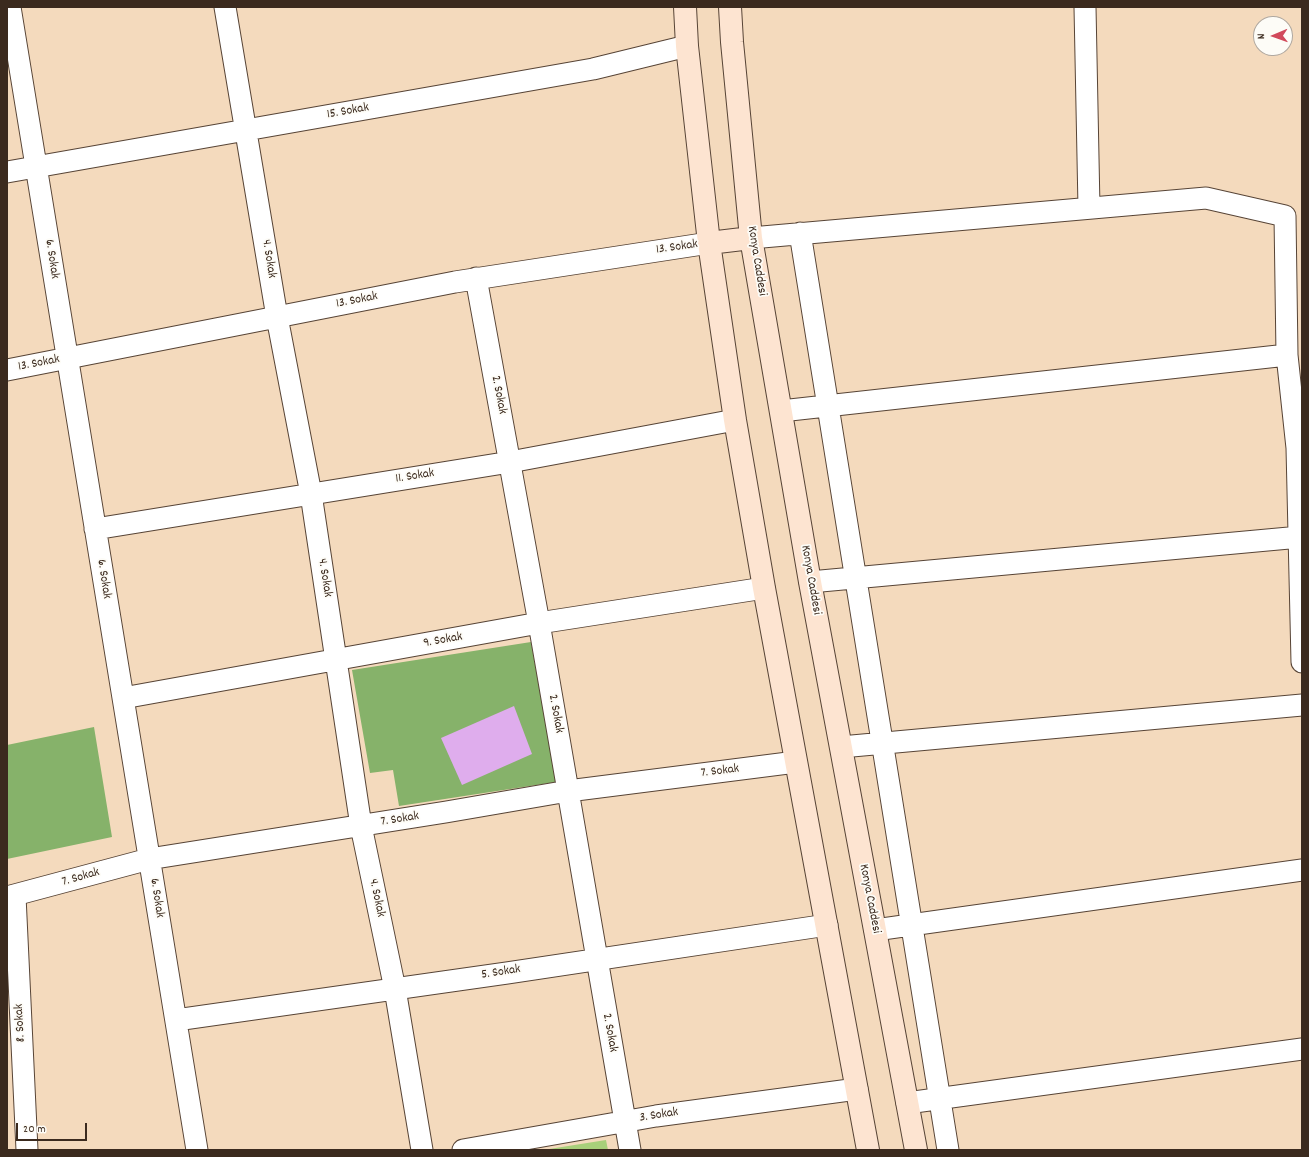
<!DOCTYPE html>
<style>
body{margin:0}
#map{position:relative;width:1309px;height:1157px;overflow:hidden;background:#f4dabd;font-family:Dekko,sans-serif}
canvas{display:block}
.frame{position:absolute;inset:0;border:8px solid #3b2a1e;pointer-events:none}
.north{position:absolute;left:1253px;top:16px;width:40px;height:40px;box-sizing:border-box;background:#fdfcf7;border:1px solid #afa8a0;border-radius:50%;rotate:268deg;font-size:11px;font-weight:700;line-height:16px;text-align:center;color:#3b2a1e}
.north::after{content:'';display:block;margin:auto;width:14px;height:18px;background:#d1495b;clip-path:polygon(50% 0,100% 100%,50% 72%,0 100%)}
.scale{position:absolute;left:16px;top:1123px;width:71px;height:18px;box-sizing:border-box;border:2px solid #3b2a1e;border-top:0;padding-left:5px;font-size:12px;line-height:14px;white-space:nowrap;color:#3b2a1e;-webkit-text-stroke:3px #fdfcf7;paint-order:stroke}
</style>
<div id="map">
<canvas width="1309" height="1157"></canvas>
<div class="frame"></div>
<div class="north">N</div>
<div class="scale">20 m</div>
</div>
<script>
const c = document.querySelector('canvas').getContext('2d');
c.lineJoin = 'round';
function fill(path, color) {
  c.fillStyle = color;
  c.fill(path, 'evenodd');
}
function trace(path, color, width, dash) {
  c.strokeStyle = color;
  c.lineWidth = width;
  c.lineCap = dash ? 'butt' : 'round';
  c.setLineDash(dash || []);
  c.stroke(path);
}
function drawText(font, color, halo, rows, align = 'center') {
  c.font = font + ' Dekko,sans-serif';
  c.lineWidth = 3.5;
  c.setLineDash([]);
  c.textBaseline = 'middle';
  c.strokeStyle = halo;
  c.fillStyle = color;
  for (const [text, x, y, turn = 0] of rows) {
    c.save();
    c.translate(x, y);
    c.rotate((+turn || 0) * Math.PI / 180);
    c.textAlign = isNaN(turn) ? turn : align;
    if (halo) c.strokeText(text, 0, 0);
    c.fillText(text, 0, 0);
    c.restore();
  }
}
const green = new Path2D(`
 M606,1140L608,1150H543Z`);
const forest = new Path2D(`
 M531,642L556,782L399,806L393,770L370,773L352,670Z
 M94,727L112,837L7,859V745Z`);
const building = new Path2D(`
 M514,706L532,754L462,785L441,738Z`);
const street = new Path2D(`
 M10,7L197,1150
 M225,7L277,317L311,494L361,826L395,989L422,1150
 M1085,7L1089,208
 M7,172L593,69L687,46
 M800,233L948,1150
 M751,238L1206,198L1285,216L1287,355L1297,448L1302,662
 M476,278L539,623L630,1150
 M7,370L455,282L709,243
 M781,411L1287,355
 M95,529L510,462L735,420
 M810,582L1300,537
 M123,698L539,623L764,588
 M841,747L1302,705
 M15,896L27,1150
 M7,897L149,859L446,812L568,791L796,762
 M875,930L1302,870
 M176,1020L507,973L827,925
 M907,1103L1302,1049
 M463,1150L656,1116L857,1089`);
const secondary = new Path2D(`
 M685,7L687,46L709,243L735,420L764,588L868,1150
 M730,7L732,42L751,238L810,582L916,1150
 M709,243L751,238`);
const streetNames = [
 ["15. Sokak",348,112,-10],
 ["13. Sokak",677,248,-8],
 ["6. Sokak",51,259,81],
 ["4. Sokak",268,259,81],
 ["Konya Caddesi",756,261,81],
 ["13. Sokak",357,301,-11],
 ["13. Sokak",39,364,-11],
 ["2. Sokak",498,395,79],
 ["11. Sokak",415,477,-9],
 ["4. Sokak",324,578,81],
 ["6. Sokak",103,579,81],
 ["Konya Caddesi",810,580,80],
 ["9. Sokak",443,641,-10],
 ["2. Sokak",555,714,80],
 ["7. Sokak",720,772,-7],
 ["7. Sokak",400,820,-9],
 ["7. Sokak",81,878,-16],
 ["6. Sokak",156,898,81],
 ["4. Sokak",376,898,78],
 ["Konya Caddesi",869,899,79],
 ["5. Sokak",501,973,-9],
 ["8. Sokak",21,1023,-93],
 ["2. Sokak",609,1033,80],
 ["3. Sokak",659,1116,-9]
];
fill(green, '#a8cf7a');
fill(forest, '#86b26a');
fill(building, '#dfaded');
trace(street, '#574436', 23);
trace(secondary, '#574436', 24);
trace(street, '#fff', 21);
trace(secondary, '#fde4d1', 22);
drawText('13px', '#3b2a1e', '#fdfcf7', streetNames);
</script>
